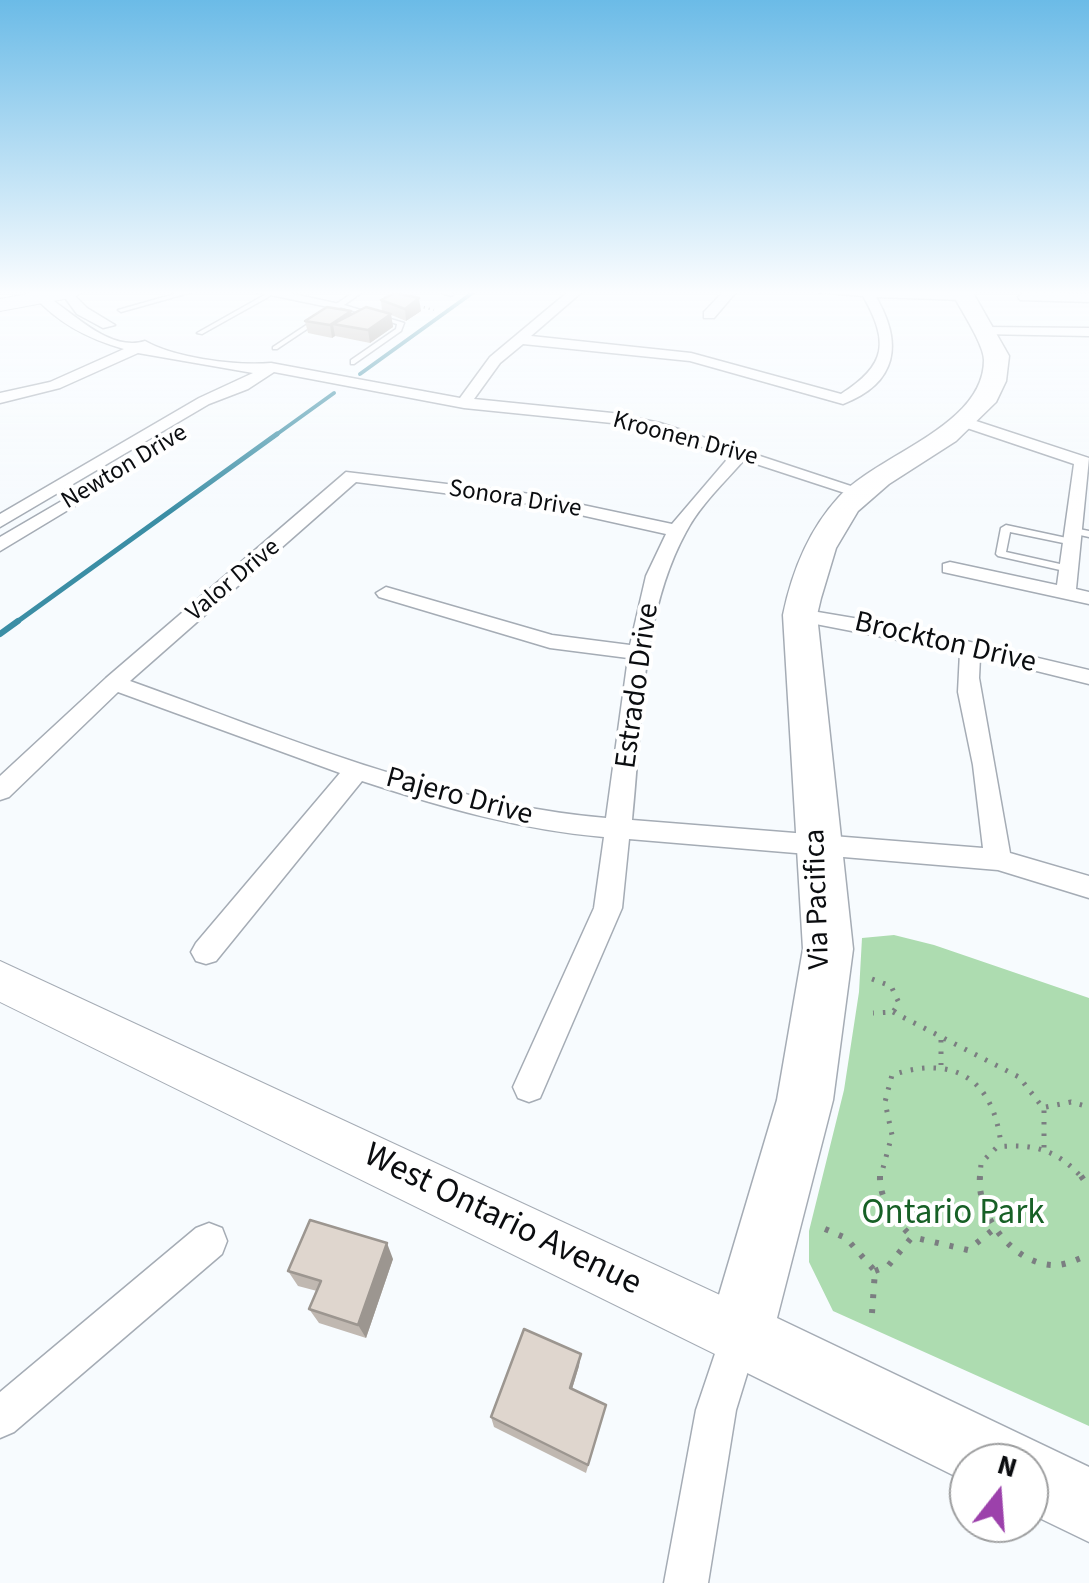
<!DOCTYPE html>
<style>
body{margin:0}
#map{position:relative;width:1089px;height:1583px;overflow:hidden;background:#f7fbfe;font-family:"Source Sans 3",sans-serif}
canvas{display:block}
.north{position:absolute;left:949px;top:1443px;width:100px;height:100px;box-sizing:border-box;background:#fff;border:2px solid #9d9e9f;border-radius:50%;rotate:17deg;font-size:28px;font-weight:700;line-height:40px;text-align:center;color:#0b0d10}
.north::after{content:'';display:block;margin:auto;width:35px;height:45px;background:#9c41ab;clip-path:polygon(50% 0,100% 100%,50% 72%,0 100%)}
</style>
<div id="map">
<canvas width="1089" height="1583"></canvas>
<div class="north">N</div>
</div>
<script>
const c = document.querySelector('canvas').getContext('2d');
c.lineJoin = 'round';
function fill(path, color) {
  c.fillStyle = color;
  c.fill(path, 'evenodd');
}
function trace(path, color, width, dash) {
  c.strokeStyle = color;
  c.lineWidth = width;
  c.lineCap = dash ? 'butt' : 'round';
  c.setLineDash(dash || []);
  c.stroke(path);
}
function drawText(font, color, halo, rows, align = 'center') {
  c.font = font + ' "Source Sans 3",sans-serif';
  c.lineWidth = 8;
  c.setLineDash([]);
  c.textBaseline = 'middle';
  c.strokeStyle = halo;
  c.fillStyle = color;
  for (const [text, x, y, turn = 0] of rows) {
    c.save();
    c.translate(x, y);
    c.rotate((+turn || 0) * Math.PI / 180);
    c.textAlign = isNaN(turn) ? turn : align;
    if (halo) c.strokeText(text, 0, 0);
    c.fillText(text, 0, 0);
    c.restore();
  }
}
const green = new Path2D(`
 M894,935L934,945L1089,998V1426L833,1311L809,1262V1231L844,1090L859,992L862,938Z`);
const streamFar2 = new Path2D(`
 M360,374L475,291
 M273,437L334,393`);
const streamFar1 = new Path2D(`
 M14,624L277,434`);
const stream = new Path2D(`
 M0,634L18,621`);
const pathFar2 = new Path2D(`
 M419,306L434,310`);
const pathFar1 = new Path2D(`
 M872,979L891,986L899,1003L893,1012L873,1013
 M893,1012L1019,1077L1044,1109V1148
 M941,1040V1065
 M1046,1107L1071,1102L1089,1107
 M880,1179L892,1135L885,1102L892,1075C955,1054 994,1080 1001,1145
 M980,1179L981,1163L997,1147C1034,1143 1058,1150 1083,1179`);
const path = new Path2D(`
 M880,1176C879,1200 896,1221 912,1237
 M980,1176C976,1216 1016,1268 1058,1265C1068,1264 1080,1258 1089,1255
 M1081,1176L1089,1187
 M825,1229L846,1238L875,1271L872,1313
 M875,1271L888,1266L912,1237L968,1250L994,1229`);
const lane = new Path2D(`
 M185,291H196L121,312L118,310Z
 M356,291H364L344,305L404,323L401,331L354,364H351V360L396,329L397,324L340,307L334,308L336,304Z
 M435,291H447L454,294L451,296Z
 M268,293L270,296L202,334L197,333Z
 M317,318L322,319L277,349H273V347Z
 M1006,525L1076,540V544L1073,545L1010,532L1006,552L1069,566L1074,569L1069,572L998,556L996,554L1001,528Z
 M1074,528L1089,531V537L1071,533L1069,531Z`);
const street = new Path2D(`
 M60,291H70L87,308L115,325L103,328L77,314Z
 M251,291H280L344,305L338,309Z
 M569,291H583L531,336L691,353L841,394C887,365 889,342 863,296L806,291L968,293L970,296L964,300L876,297C903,343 898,383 843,404L690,361L523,344L500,363L474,399L612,413L660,423L869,492L854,496L744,460C724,483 700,505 686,532C640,616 642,727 632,820L983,848L973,765L958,692L960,652L800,621L790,615L800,609L907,627L1089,670V684L980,657L979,678L1010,853L1089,876V898L998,870L629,839L622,908L540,1098L529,1102L518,1098L513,1087L594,908L604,837C521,830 441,807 362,781L216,961L206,964L196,961L191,952L196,943L340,773L118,692L9,797L0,800V776L106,678L346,472L531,494L672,524L730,456L656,432L612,423L464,408L274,372L248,389L209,404L0,527V514L199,398L253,373L138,353L60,388L0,403V393L50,382L124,349C89,339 59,324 35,297L41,293C70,308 107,353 145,341C173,357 232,366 271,363L460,398L490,357ZM356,482L531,504L666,534L646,576L630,645L552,635L386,587L376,593L379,597L550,648L628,658L606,818C441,804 284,736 130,681Z
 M724,291H737L714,318H704V312Z
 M1024,293L1089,294V302L1020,300L1018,297Z
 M985,327L1089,328V336L980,334L978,331Z
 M958,419H970L1089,458L1076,589L1089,592V604L943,572V564L950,562L1057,585L1074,464L958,425Z
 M72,495L78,496V504L0,551V537Z
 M209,1223L222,1228L227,1241L222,1254L14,1432L0,1438V1392L196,1228Z
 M740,1316L754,1321L759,1335L736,1410L708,1583H664L696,1410L726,1321Z`);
const secondary = new Path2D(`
 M43,291H84L75,297L0,311V299Z
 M0,961L761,1314L769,1335L761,1356L740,1364L719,1356L0,1002Z`);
const primary = new Path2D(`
 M951,291H972L1009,356L1006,381L996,402L956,441L889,484L858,511L836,548L821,598L817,615L853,949L833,1100L777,1318L1089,1467V1542L1029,1513V1463H969V1483L717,1358L707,1335L777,1100L803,949L783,615C792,572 808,531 838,498C877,454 984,427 984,360C984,344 959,307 951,291Z`);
const wall = new Path2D(`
 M381,300L421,311L406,321L391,315L393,327L370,343L335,336L332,338L308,333L305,321L351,311L352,314L382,312Z
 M393,1259L366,1338L319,1323L309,1309L317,1291L298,1286L288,1271Z
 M579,1366L572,1389L606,1405L586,1473L494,1427L491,1417Z`);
const shadedWall = new Path2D(`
 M419,298L421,311L406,321L405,309Z
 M351,311L353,324H333L335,336L332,338L330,325Z
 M391,314L393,327L370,343L368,330Z
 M387,1243L393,1259L366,1338L358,1325Z
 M581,1354L579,1366L569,1399L570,1388Z`);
const building = new Path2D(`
 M395,293L419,298L405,309L381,300Z
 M327,307L351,311L330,325L305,321Z
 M366,307L391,314L368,330L333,324Z
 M310,1220L387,1243L358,1325L309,1309L321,1281L288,1271Z
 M524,1329L581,1354L570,1388L606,1405L588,1465L491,1417Z`);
const farStreetnames = [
 ["Kroonen Drive",685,440,15],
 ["Newton Drive",125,468,-31],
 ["Sonora Drive",515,500,9],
 ["Valor Drive",234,581,-40]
];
const streetNames = [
 ["Brockton Drive",945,644,13],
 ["Estrado Drive",639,686,-82],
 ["Pajero Drive",459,798,15],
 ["Via Pacifica",819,899,-92]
];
const nearParknames = [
 ["Ontario Park",953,1215]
];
const nearStreetnames = [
 ["West Ontario Avenue",502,1221,26]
];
fill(green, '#addcb0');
trace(streamFar2, '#3b8ea5', 4);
trace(streamFar1, '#3b8ea5', 5);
trace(stream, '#3b8ea5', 6);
trace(lane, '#a5acb5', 3);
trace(street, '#a5acb5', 3);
trace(secondary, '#a5acb5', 2);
trace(primary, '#a5acb5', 3);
trace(pathFar2, '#7b7e81', 2.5, [1, 4]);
trace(pathFar1, '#7b7e81', 5, [2.5, 9]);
trace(path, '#7b7e81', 6, [4, 11]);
fill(lane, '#fff');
fill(street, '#fff');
fill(secondary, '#fff');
fill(primary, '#fff');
fill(wall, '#c0b8b1');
fill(shadedWall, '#9c9690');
fill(building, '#dfd6ce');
trace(building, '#9c9690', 2.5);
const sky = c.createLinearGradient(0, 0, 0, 513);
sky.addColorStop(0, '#6bbbe7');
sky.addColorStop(0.57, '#fbfdff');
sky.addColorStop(1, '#fbfdff00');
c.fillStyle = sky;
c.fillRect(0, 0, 1089, 513);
drawText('25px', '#0b0d10', '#fff', farStreetnames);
drawText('30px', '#0b0d10', '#fff', streetNames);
drawText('35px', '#176026', '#fff', nearParknames);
drawText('35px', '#0b0d10', '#fff', nearStreetnames);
</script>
